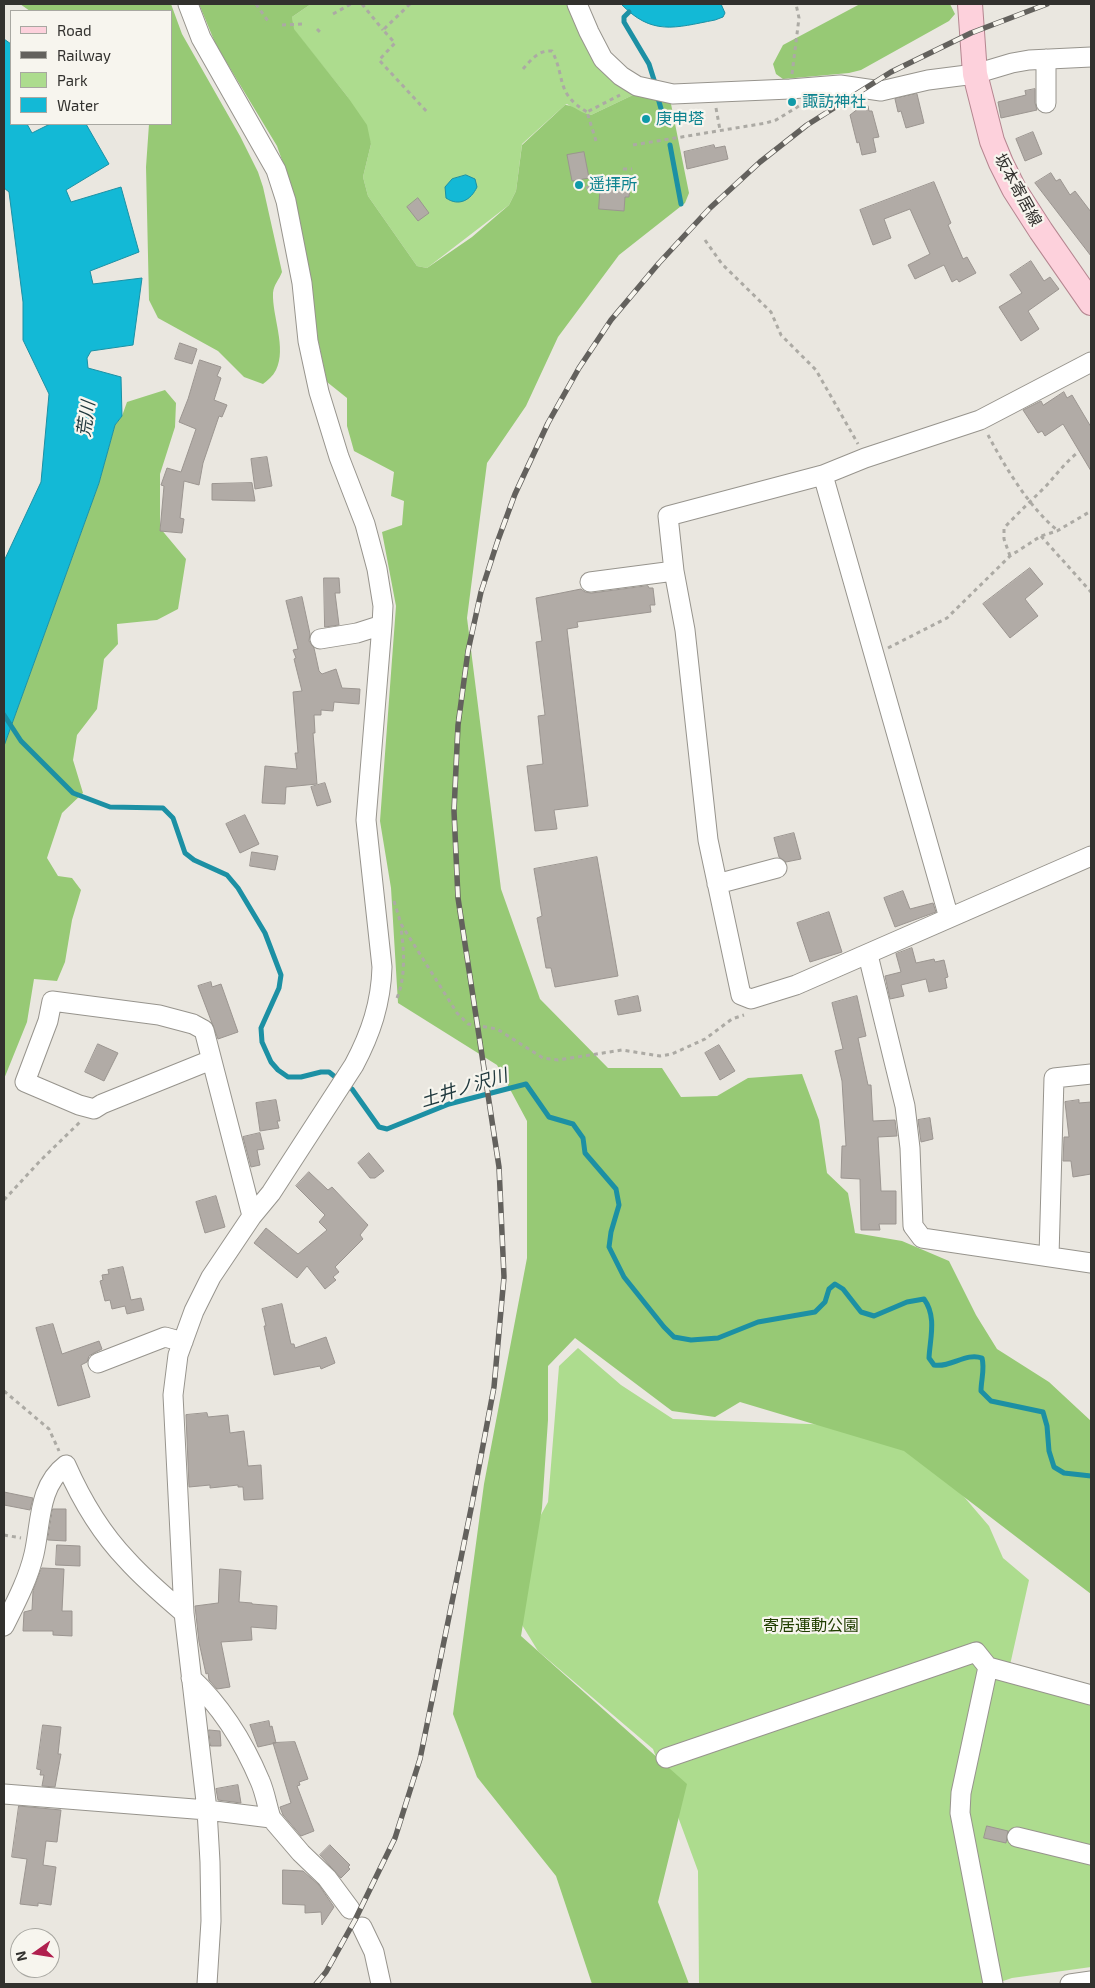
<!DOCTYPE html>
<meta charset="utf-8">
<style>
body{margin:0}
#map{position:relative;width:1095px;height:1988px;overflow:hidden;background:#eae7e0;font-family:"Exo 2",sans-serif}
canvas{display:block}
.frame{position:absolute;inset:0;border:5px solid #32312e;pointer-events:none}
.legend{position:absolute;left:10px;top:10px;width:162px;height:115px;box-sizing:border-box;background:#f7f5ee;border:1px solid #a8a7a1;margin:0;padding:6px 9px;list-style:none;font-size:15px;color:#32312e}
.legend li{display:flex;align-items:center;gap:10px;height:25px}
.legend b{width:25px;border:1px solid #a8a7a1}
.north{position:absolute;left:10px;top:1928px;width:50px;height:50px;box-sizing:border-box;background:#f7f5ee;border:1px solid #a8a7a1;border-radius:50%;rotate:257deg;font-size:14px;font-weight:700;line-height:20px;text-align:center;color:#32312e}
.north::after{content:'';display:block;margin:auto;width:18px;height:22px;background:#b01f4e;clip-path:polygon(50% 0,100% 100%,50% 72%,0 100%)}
</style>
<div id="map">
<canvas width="1095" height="1988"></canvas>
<div class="frame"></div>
<ul class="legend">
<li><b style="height:6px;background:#fdd1dc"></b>Road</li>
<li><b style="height:6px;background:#63615d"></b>Railway</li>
<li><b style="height:14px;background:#addc8e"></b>Park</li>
<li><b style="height:14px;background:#13b9d6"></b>Water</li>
</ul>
<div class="north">N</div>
</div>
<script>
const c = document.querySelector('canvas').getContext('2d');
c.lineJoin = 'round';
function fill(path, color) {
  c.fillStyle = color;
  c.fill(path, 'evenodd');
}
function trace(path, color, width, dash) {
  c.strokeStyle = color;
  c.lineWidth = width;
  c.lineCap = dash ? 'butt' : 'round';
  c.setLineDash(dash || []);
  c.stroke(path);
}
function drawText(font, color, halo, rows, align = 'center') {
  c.font = font + ' "Exo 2","Noto Sans JP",sans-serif';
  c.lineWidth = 4.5;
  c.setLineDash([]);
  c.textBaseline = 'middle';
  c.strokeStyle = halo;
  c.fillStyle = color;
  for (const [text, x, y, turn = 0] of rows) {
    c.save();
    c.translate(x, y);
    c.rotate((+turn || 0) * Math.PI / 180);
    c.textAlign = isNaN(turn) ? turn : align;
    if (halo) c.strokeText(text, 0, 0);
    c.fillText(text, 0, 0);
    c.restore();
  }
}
const green = new Path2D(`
 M311,4H569L622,86L633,95L591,115L583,114L567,104L565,105L522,144L516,191L509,205L427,268L417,266L368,196L363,177L371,144L347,96L293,29L292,17Z
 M578,1348L621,1385L673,1419L863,1426L936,1464L989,1526L1003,1558L1029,1580L1008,1674L1091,1699V1967L1012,1978L994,1984H699L698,1871L653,1749L538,1651L516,1615L520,1553L548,1502L559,1366Z`);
const forest = new Path2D(`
 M20,4H171L182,34L240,136L258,172L263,187L282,272C279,280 274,284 273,293C272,316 287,348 276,370C273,376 268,380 263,384L244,377L218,351L158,318L149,300L146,167L149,124H171V11H30Z
 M199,4H311L292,17L294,29L347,96L367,125L371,144L363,177L368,196L417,266L427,268L472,237L509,205L516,191L522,145L565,105C573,104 581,114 591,115L633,95L665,99L671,104L689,193L685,203L619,255L558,337L526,406L487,463L467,618L501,889L540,999L608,1068H662L681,1097L717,1096L748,1078L802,1074L819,1120L827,1173L848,1193L855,1233L902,1241L949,1261L976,1315L997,1349L1049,1382L1091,1421V1594L904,1451L740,1402L715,1417L672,1411L575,1338L548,1366V1420L542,1508L521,1636L687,1784L658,1902L689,1984H592L556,1876L477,1777L453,1714L484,1484L527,1258V1121L497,1065L398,1003L391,888L380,821L396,606L382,532L402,525L404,501L391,496L394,472L354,451L347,426V398L327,382L318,340L308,263L289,180L277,146L216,45Z
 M860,4H950L955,14L949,21L861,70L849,73L783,79L776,74L773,64L783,45Z
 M165,390L176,403L175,427L160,474V528L186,559L178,609L157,620L117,624L118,644L104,659L97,709L77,735L73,760L83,793L62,813L47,858L58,876L72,878L81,890L72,920L65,962L57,981L34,979L27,1022L4,1079V746L99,483L115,425L122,416L127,402Z`);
const water = new Path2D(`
 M621,4H721L725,13L723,17L715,20C674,28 652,36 621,4Z
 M4,39L11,44V124H27L32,133L50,124H86L109,164L66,190L71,202L121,187L139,252L90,271L93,284L142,278L133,345L91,351L87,358L88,368L121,377L122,416L115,425L99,483L4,746V561L41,482L49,394L23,340V302L9,192L4,188Z
 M466,175L475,179L477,187C471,200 459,207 446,198L445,187L452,179Z`);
const stream = new Path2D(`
 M629,12L624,17V22L649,64L655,83
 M658,98L665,123
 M670,145L681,204
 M4,715L21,741L73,793L110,807L163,808L173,818L185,853L194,860L227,875L238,888L265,933L281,975L279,988L261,1028L262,1042L271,1062L278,1070L288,1077H301L321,1072H329L339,1080
 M346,1085L352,1089L379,1127L387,1129L449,1104L526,1084L549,1117L573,1124L583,1138L585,1153L616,1189L619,1205L611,1232L609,1247L624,1277L664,1327L674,1337L691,1340L718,1338L758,1322L815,1312L825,1302L829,1289L835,1284L843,1289L861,1312L874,1316L907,1302L924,1299C937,1317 930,1338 929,1358L934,1365C951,1368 966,1352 982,1358C985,1369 981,1380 981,1391L991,1401L1043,1412L1047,1426L1049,1451L1054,1467L1064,1473L1091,1476`);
const building = new Path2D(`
 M1035,89V103L1037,110L1001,118L998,102L1026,95L1025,91Z
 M917,94L924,123L906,128L901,111L898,112L895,99Z
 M868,106L869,111H872L879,137L873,138L876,152L862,155L859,142L857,143L850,115L859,108Z
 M1033,132L1042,154L1025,161L1016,139Z
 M714,145L715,148L725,146L728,159L687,169L684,152Z
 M584,152L589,178L572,181L567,155Z
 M1051,173L1056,181L1060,179L1070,195L1075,191L1091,212V256L1035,183Z
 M601,181L630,183L629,197H625L624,211L599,209Z
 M934,182L951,223L948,225L963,259L967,257L976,273L959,282L957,279L952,282L944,265L915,279L908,265L930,254L910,209L884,219L891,238L873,245L860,210Z
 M418,198L429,213L418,221L407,207Z
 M1031,261L1044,281L1050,277L1059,289L1028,311L1039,329L1021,341L999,307L1022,293L1010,275Z
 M180,343L197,349L192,364L175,359Z
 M200,360L221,367L217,376L221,378L214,400L227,405L222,417L219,416L203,463L199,485L184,481L180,518L184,519L182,533L160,531L164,486L161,485L167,468L181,472L196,429L179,422L188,399Z
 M1064,392L1067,398L1072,395L1091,427V471L1063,424L1045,436L1042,431L1038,433L1023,410L1041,401L1043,405Z
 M267,457L272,486L255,489L251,459Z
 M252,483L255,501L212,500V484Z
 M1030,568L1043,584L1025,599L1038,616L1010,638L983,604Z
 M324,578H339L340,593H335L339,625L325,627Z
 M648,586L649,588H653L655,605H650L651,612L577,622L578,627L567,629L588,806L554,810L557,829L535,831L527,766L543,764L538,716L545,715L536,642L542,641L536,598L581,589L585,592L591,593Z
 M302,597L310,634L309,641L314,648L319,671L322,674L336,669L342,688L360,689L359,704L334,702L333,711L321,710V715H314L315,733H313L317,784L286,787L285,804L262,803L265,766L297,769L295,753H298L293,692L302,691L294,659L296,658L293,650L298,649L286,601Z
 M325,783L331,802L317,806L311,787Z
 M245,815L259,844L240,853L226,824Z
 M794,833L801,859L786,862L779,857L774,838Z
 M252,852L278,856L275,870L250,866Z
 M597,857L618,976L555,987L551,968H546L537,918L542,916L534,869Z
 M903,891L910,909L933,903L936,912L895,927L884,898Z
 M829,912L842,952L810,962L797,923Z
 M912,948L916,963L934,959L935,962L944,960L948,977L945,978L947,988L929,992L926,979L901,985L904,996L890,999L885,976L901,972L896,954Z
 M211,982L212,987L221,984L238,1032L218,1039L198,986Z
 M638,996L641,1011L618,1015L615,1001Z
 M857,996L866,1036L858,1038L868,1085H871L873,1121L895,1120L897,1136L878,1137L881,1191H896V1224H879L880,1230H861L860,1179L841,1178L842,1146H846L842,1081L835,1051L843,1049L832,1003Z
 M98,1044L118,1053L104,1081L85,1072Z
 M719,1045L735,1071L720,1080L705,1053Z
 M276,1100L280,1121H277L279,1128L260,1131L256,1103Z
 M1079,1100V1103L1091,1102V1174L1073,1177L1071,1161H1063L1064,1137H1069L1065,1102Z
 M930,1118L933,1139L921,1142L918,1120Z
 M260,1133L264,1149L257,1150L260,1165L251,1167L243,1137Z
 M369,1153L384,1171L375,1178H370L358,1163Z
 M309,1172L328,1190L332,1187L368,1225L360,1235L363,1239L335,1267L339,1272L333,1277L336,1280L325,1289L307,1266L297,1278L254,1243L266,1228L298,1254L327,1230L319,1222L325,1215L296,1186Z
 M216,1196L225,1227L205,1233L196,1202Z
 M123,1267L131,1300L141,1298L144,1310L127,1314L125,1306L112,1309L110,1300L105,1301L100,1281L103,1280L102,1275L109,1274L108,1270Z
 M282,1304L291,1344H294L295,1348L326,1337L335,1363L321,1369L320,1366L274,1375L264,1326H266L262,1309Z
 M53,1324L62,1354L99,1341L102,1349L94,1353L89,1356L87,1362L81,1365L90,1397L58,1406L36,1328Z
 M207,1413L208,1417L228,1415L230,1433L244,1431L248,1466L261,1465L263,1499L244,1500L243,1487H238V1485L210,1488V1485L189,1487L186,1415Z
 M4,1492L33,1498L30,1510L4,1505Z
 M53,1509H66V1541L48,1540Z
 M57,1545L80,1546V1566L56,1565Z
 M42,1568L64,1569L62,1611H72V1636L53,1635V1631H23L24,1612L32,1610L33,1591Z
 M220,1569L241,1571L239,1602L252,1603V1604L277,1606L276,1629L251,1627L252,1640L221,1642L230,1687L217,1689L209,1680L208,1673L206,1674L199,1642L195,1606L218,1603Z
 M269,1721L270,1727L272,1726L276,1743L258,1747L250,1725Z
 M43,1725L61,1727L58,1754H61L55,1787L42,1786L44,1775H40L41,1770L37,1769Z
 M209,1730L220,1731L221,1746H211Z
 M295,1742L308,1779L299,1782L300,1785L297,1786L314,1831L301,1836L283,1815L280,1807L291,1803L273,1743Z
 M238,1785L241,1803L218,1800L216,1789Z
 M19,1806L61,1810L57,1842L46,1841L43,1865L56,1867L51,1905L38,1903V1906L20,1904L27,1859L12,1857Z
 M987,1826L1008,1831L1006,1843L984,1838Z
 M330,1845L350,1865L348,1867L350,1869L341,1878L320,1855Z
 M283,1870L303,1871L319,1885L334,1907L322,1925L321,1912L305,1913V1905L283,1904Z`);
const path = new Path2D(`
 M256,4L268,21
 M362,4L383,30
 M410,4L383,30L395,43L379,60L428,113
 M333,14L351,4
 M282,25L303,24
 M317,29L320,32
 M523,69C531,60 538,50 552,51C566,78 555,93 587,112
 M792,74L799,18L796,4
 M716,108L720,130
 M596,141L587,112L620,95
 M633,145L766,123L776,120L799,106
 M623,169H632
 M578,189L591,187
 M705,240L722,264L771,312L781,335L816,370L858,444
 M988,435C1005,467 1029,507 1057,530
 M1041,536L1091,592
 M1010,556L1004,539V528C1018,513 1032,500 1046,486C1056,475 1064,464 1076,454
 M888,648L947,618L1010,556L1041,536L1057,531L1091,511
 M394,901L401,924L457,1013L468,1024L497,1029L543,1058L558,1060L622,1050L660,1056L672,1054L705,1039L732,1019L744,1015
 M397,998C406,976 404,950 401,928
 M4,1200L40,1161L80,1122
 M4,1391L49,1429L59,1451
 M4,1535L21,1538`);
const minor = new Path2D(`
 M188,4L201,38L276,170L286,201L302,283L308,341L319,392L339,457L365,524L377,569L383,606L382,625L366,820L382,967C381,1003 371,1033 354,1065L271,1193L252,1216L211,1277L194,1311L178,1355L173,1395L184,1613L207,1810L210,1862L211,1921L207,1984
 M577,4L589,32L603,59L621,76L637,86L673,94L790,89L840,85L881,91L928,80L975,74L1012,63L1029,60L1091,57
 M1046,103V59
 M1091,362L980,420L865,458L823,475L668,516L674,571L685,630L708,840L741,995L751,999L796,985L1091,856
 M823,475L949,918
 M590,582L674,571
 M320,639L357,633L382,625
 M717,884L777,868
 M868,955L905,1106L910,1148L913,1226L922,1238L1091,1263
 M211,1060L102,1104L94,1109L79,1105L25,1082L48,1021L52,1001L159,1015L193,1024L204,1030L252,1216
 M1049,1256L1054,1078L1091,1074
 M98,1363L165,1337L183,1342
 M4,1626C15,1604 28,1580 34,1554C41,1524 38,1486 66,1465C81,1499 101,1533 127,1560C144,1579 164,1596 184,1613
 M191,1678C221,1706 244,1743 260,1781C265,1792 267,1806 271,1818
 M666,1758L976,1652L988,1667
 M4,1794L207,1810L271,1818L301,1853L327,1878L350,1909
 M1017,1837L1091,1855
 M362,1927L374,1952L381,1984
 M993,1984L960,1813L961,1793L988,1667L1091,1695
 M1070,1984L1091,1981`);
const major = new Path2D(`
 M970,4L975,74L992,141L1001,163L1014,189L1041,231L1091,303`);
const rail = new Path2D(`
 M316,1984L326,1972L355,1920L395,1838L420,1759L472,1504L494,1387L504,1277L499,1167L458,898L454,811L458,725L468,651L481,592L498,540L515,494L548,423L579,368L611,320L659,263L710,208L760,162L807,125L891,72L971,33L1047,4`);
const markers = [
 [792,102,5,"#0f9aa8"],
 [646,119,5,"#0f9aa8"],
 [579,185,5,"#0f9aa8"]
];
const cultureNames = [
 ["諏訪神社",802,102],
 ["庚申塔",656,119],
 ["遥拝所",589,185]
];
const streetNames = [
 ["坂本寄居線",1018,190,61]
];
const parkNames = [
 ["寄居運動公園",811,1626]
];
const waterNames = [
 ["荒川",86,419,-82],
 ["土井ノ沢川",464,1088,-17]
];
fill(green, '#addc8e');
fill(forest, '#97c975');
fill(water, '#13b9d6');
trace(water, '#1c90a4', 1);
trace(stream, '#1c90a4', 5);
fill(building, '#b1aba6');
trace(building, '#9b9590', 1);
trace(minor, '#97948d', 21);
trace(major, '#b58690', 26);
trace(path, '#acaaa4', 3, [4, 4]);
trace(minor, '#fff', 19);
trace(major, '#fdd1dc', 24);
trace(rail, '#63615d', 5.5);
trace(rail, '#f7f5ee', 4, [11]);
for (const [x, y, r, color] of markers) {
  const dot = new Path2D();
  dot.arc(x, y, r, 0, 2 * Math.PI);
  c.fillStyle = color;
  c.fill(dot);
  trace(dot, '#f7f5ee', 2);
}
drawText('16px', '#0d838f', '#f7f5ee', cultureNames, 'left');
drawText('16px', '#32312e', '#f7f5ee', streetNames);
drawText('16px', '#203e00', '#f7f5ee', parkNames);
drawText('italic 18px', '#21393e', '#f7f5ee', waterNames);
</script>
